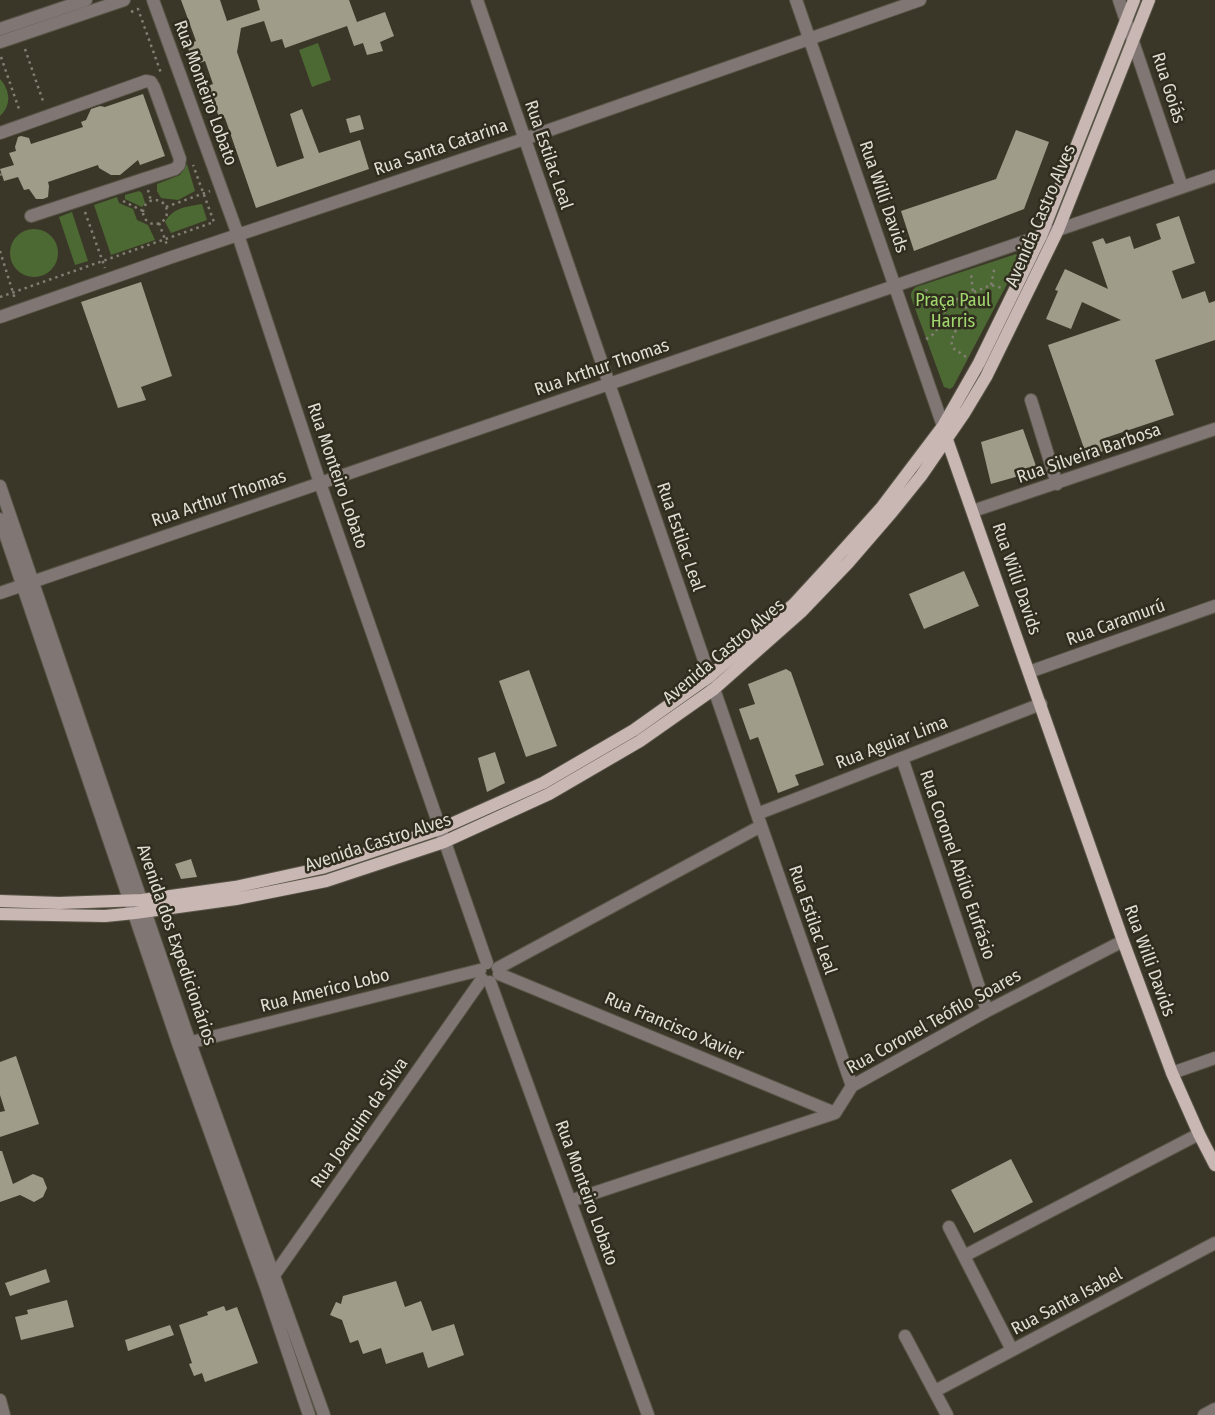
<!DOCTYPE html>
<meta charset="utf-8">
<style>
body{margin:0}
canvas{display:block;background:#3a3728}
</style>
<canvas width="1215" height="1415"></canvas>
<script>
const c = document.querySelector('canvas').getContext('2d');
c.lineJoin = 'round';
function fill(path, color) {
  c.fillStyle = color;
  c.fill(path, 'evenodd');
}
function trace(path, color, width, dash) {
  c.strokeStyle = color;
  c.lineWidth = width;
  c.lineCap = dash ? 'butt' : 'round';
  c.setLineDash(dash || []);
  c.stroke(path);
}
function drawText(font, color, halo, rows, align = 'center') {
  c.font = font + ' "Fira Sans Condensed",sans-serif';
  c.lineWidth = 5;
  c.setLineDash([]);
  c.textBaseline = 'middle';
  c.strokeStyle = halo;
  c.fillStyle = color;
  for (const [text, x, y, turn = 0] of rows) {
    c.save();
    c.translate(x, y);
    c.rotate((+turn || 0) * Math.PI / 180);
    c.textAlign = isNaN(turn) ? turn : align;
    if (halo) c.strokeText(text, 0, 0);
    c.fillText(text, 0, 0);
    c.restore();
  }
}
const green = new Path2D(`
 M318,43L331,80L312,87L299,50Z
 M0,79C10,90 12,105 0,116Z
 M187,164L195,191L178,200L161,198L157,191V184L180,175Z
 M139,191L142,193L145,203L142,207L125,199V195Z
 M117,197L119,203L133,209L137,220L148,225L155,240L111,255L94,205Z
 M202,204L207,220L171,233L165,222C174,207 186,207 202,204Z
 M72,212L88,261L75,265L59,217Z
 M10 253a24 24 0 1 1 48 0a24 24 0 1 1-48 0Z
 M1016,254L1019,258L1017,265L953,387L950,389L944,387L912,300C910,294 911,291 916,287Z`);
const building = new Path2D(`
 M181,0H220L227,21L260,10L257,0H349L357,22L385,12L394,36L380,42L383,51L367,55L363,43L354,46L347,26L285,48L282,39L271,42L264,21L241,28L237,52L277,167L304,158L290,114L302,109L319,153L360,140L369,169L256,208L225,118L220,120L208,86L213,84L205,61L194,65L187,45L196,41Z
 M143,94L165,156L140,165L138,160L120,175H111L99,168L98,165L48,182L49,186L48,197L43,199H36L29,189L24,190L18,177L4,181L0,169L14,165L9,153L16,151L15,147L18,137L21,136L29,138L31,144L83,127L81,122L86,120L91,109L100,106L105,107Z
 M360,115L364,129L350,133L346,119Z
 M1016,130L1049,142L1024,209L914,251L901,211L996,179Z
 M1179,216L1195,263L1172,271L1182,299L1205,291L1209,303L1215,301V340L1155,360L1174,415L1105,438L1109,449L1087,457L1048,345L1121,320L1082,302L1071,329L1046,319L1058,291L1055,290L1065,269L1108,289L1092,242L1103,238L1106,244L1130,236L1134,249L1161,239L1156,224Z
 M141,282L172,376L141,387L146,400L118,408L81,302Z
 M1023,429L1036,466L1018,472L1019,476L991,484L981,442Z
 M964,571L979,606L924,629L909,594Z
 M786,669L791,672L824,765L795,775L799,785L778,793L758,737L750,740L739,709L755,704L748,684Z
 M529,670L557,746L526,757L499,681Z
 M495,752L505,783L487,792L478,758Z
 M191,859L197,877L181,879L175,864Z
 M16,1056L39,1124L0,1137V1112L5,1111L0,1095V1062Z
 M0,1151H2L13,1184L33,1174L43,1178L47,1188L43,1197L34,1202L20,1195L0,1202Z
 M1011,1159L1033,1202L974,1233L951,1190Z
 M46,1269L50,1282L10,1296L5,1283Z
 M396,1281L405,1307L421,1301L432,1331L454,1324L464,1355L428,1368L423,1352L386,1364L381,1348L363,1354L358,1340L350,1343L342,1320L330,1315L336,1302L341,1304L343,1296Z
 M67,1300L74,1327L21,1340L15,1317L28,1314L27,1310Z
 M224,1306L226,1311L237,1307L258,1363L205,1382L202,1373L194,1376L189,1364L192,1363L179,1325L208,1315L207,1312Z
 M170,1325L174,1335L128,1351L125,1340Z`);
const path = new Path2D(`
 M131,12L138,9L161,73
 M25,49L44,104
 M1,57L20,112
 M0,175L2,174
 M148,190L151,201
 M143 212a12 12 0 1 1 24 0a12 12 0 1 1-24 0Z
 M123,201L143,211
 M166,207L210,191
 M85,212L105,268
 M159,223L167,245
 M0,251L15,299
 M991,285L995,266
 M926,289L931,305L938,308L946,307
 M0,297L214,222L193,165
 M926,339C941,332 942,316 948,303L991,285L1002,288
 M966,357L953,348L951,341L973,292L971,273`);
const minor = new Path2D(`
 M153,0L238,235L320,483L487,963
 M477,0L757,814L852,1086
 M796,0L943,426
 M1119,0L1182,187
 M0,29L86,0
 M0,42L124,0
 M0,133L146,81L151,82L154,87L180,159L179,165L175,169L144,179L31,216
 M0,317L172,257L524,139L920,0
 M1031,400L1057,484
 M0,486L190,1043L324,1415
 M973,511L1215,429
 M0,519L179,1046L266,1287L309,1415
 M0,593L1215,176
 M1029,672L1215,606
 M902,758L987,1011
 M757,814L1041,704
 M498,968L761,826
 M499,974L835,1113
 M490,982L648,1415
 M184,1044L480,970
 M1172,1073L1215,1058
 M570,1201L835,1113L852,1086L987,1011L1123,941
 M949,1227L1012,1350
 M964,1256L1199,1134
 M270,1281L482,979
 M905,1336L947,1415
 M935,1391L1215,1243
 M0,1400L4,1415
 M1204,1415L1215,1409`);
const major = new Path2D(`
 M945,434L1123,941L1172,1073L1199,1134L1215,1165
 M0,901L59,903L142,900L235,887L322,868L440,829L543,783L634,730L710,676L794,604L828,567L881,508L943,426L979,363L1041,236L1134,0
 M0,914L105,916L135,913L236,899L326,881L444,842L549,794L640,741L714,689L801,612L848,563L892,512L921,476L965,412L986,377L1058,230L1149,0`);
const streetNames = [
 ["Rua Goiás",1168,88,72],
 ["Rua Monteiro Lobato",205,93,70],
 ["Rua Santa Catarina",441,148,-19],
 ["Rua Estilac Leal",548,155,71],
 ["Rua Willi Davids",883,197,71],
 ["Avenida Castro Alves",1041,216,-67],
 ["Rua Arthur Thomas",602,368,-19],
 ["Rua Silveira Barbosa",1089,454,-19],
 ["Rua Monteiro Lobato",337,476,71],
 ["Rua Arthur Thomas",219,499,-19],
 ["Rua Estilac Leal",680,537,71],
 ["Rua Willi Davids",1016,579,71],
 ["Rua Caramurú",1116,623,-20],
 ["Avenida Castro Alves",724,652,-40],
 ["Rua Aguiar Lima",892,743,-21],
 ["Avenida Castro Alves",378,843,-18],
 ["Rua Coronel Abílio Eufrásio",957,865,71],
 ["Rua Estilac Leal",812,920,71],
 ["Avenida dos Expedicionários",176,945,71],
 ["Rua Willi Davids",1149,961,70],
 ["Rua Americo Lobo",325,991,-14],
 ["Rua Coronel Teófilo Soares",934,1022,-29],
 ["Rua Francisco Xavier",674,1027,23],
 ["Rua Joaquim da Silva",360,1123,-55],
 ["Rua Monteiro Lobato",586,1193,70],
 ["Rua Santa Isabel",1067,1302,-28]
];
const parkNames = [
 ["Praça Paul",953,301],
 ["Harris",953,322]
];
fill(green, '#4d6933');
fill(building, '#9f9c8a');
trace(minor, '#585547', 14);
trace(major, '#585547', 14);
trace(path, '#817e72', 2.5, [2.5, 4]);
trace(minor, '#807775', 12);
trace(major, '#c9b7b3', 12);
drawText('18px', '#dfddd4', '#302d1e', streetNames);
drawText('18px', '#a1d76e', '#302d1e', parkNames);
</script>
